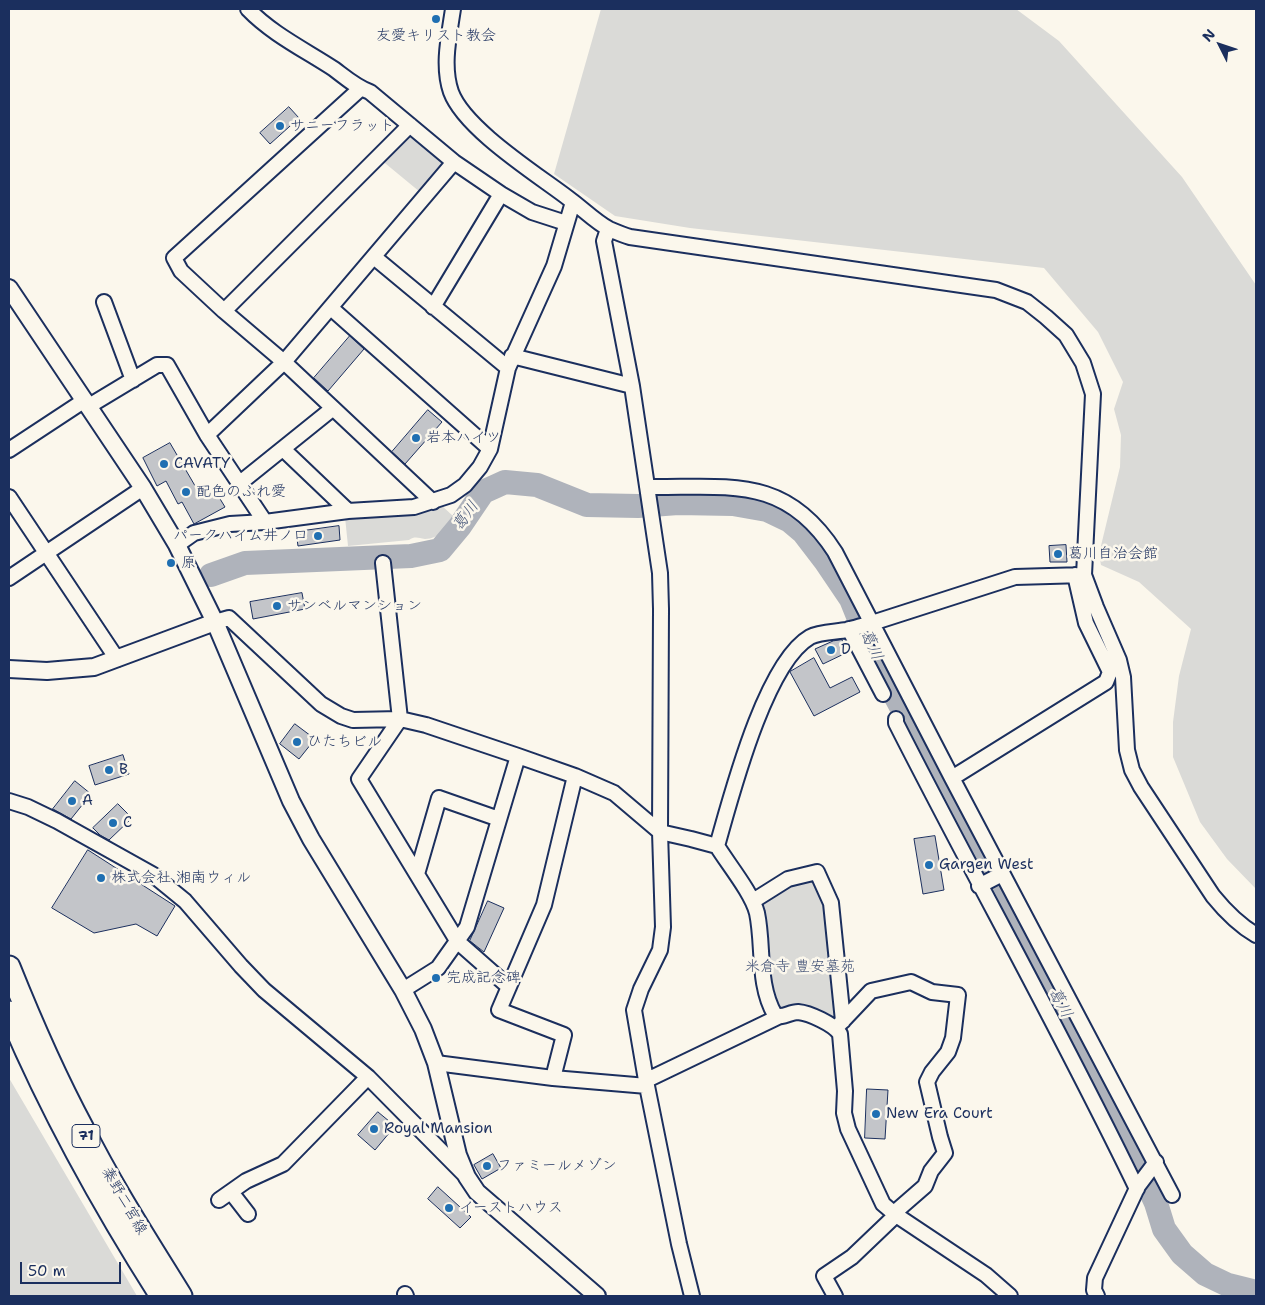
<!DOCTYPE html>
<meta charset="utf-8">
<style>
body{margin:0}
#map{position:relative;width:1265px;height:1305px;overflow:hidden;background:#fbf7ec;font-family:"Shantell Sans",sans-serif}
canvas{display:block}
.frame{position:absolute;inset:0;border:10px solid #1b2f5e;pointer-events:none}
.north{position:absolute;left:1195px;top:20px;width:50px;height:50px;-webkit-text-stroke:4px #fbf7ec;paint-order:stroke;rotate:311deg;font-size:14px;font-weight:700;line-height:20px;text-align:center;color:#1b2f5e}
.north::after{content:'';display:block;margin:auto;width:18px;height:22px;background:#1b2f5e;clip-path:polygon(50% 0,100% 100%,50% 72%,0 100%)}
.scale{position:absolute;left:20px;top:1262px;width:101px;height:22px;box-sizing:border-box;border:2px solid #1b2f5e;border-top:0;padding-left:6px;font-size:15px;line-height:18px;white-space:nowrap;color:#1b2f5e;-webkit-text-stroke:4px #fbf7ec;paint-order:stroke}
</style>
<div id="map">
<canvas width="1265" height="1305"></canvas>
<div class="frame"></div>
<div class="north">N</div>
<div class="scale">50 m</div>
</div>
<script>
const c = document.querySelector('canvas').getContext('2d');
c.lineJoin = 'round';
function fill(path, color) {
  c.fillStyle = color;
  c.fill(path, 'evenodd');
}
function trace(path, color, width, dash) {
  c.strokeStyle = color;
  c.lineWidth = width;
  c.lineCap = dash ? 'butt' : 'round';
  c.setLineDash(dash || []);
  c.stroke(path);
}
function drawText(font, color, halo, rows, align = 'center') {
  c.font = font + ' "Shantell Sans","Klee One",sans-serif';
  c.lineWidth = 5;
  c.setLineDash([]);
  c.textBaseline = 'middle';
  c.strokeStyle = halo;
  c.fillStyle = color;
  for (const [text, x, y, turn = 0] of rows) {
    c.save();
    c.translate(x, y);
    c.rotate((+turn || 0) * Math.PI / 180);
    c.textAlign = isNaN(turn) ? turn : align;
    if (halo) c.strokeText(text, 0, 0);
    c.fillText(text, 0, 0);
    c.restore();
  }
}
const green = new Path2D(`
 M601,9H1016L1059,41L1182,177L1256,285V889L1227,859L1200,822L1173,757V722L1179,676L1191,629L1139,582L1101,565L1099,554L1120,467L1121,435L1114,409L1123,382L1098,332L1044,268L690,228L615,216L554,174Z
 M405,134H413L443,157V165L420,192L380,159Z
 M440,504L453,516C447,527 439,539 425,539C418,538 415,536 409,540L348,546L345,517Z
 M812,878L817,881L823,905L838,1009L834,1017L830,1019L782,1011L779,1008L768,968L761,907C768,888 794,883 812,878Z
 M9,1078L137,1296H9Z`);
const river = new Path2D(`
 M211,575L245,563L411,556L440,550L460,526L483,492L505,482L537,485L587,505L638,506L678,503L733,504L767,510L790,521L803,532L826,562L851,599L870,646L890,686L1042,974L1092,1063L1156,1203L1164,1229L1182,1254L1205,1274L1228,1285L1256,1292`);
const building = new Path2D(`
 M289,107L299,118L270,144L260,133Z
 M350,336L364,349L328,391L314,378Z
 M428,410L442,422L405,464L392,452Z
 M170,443L201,496L214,489L225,507L194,524L182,502L178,504L166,481L157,486L143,458Z
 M339,526L340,540L298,546L296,532Z
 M1066,545L1067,562H1050L1049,546Z
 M302,593L305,609L253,619L250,602Z
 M842,640L848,652L823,664L815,649L833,641Z
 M814,658L830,688L852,677L860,692L814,716L790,672Z
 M295,724L315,739L299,759L280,744Z
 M123,755L129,774L95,785L89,766Z
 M75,781L91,794L71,819L53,809Z
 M118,804L132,818L109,840L100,835L93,828Z
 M935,836L944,890L923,894L914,839Z
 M88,850L175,906L157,936L136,924L94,933L52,908Z
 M488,901L504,908L484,952L470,941Z
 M867,1089L888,1090L885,1139L865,1138Z
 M378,1112L395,1126L375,1150L358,1135Z
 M493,1154L501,1168L482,1179L474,1165Z
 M438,1187L471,1217L460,1228L428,1199Z`);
const minor = new Path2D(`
 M248,9C272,34 305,50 334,69C346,78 356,87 370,92L454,162L501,194L532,212L566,223
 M453,9C449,36 442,66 451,92C465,130 540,176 572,201C584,210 596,222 609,229C616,232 623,235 630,237L996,290L1027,302L1046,317L1066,335L1083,363L1093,394L1084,575L1096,607L1119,660L1123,677L1127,750L1132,770L1141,787L1213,896C1226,912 1239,925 1256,935
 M360,89L174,258L181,271L224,311L284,362L433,502
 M608,229L604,241L632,386L660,573L661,609L660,832L663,927L660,950L641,989L634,1010L647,1086L679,1244L692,1296
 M374,257L508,368
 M104,302L133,380
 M433,307L501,194
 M331,308L490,449
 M224,311L410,125
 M512,356L632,386
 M89,406L157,365H167L207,435L265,522
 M207,435L284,362L454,162
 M283,449L348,511
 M9,450L85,400
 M240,483L332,409
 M647,487C728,488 785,474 835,552L952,778L1172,1195
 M9,497L117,659
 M177,545L194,533L230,524L265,522L348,511L414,507L451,495L465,485L480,467L490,449L508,368L554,266L573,202
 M383,563L400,719L359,779L458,942L509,987
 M9,578L143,488
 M215,622L229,618L321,704L341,716L353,720L400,719L426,725L518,756L575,776L614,793L660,832L691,839L717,846C728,864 752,893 757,913C764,946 757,984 775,1015C783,1019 789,1012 798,1012C809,1013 834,1024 840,1034L845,1091L844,1113L848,1129L883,1204L896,1215L986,1275L1010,1296
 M849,629L883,694
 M896,719V723C975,879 1061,1031 1137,1189
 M952,778L1106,682L1110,672L1086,623L1075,575
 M9,801L28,807L57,821L152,874L185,901L241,966L264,990L368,1077L465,1175
 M717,846C731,797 765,663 810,637C819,632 835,632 847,630C855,628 864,625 872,623L1015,577L1084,575
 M417,874L439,798L499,819
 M979,886L1002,874
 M753,901L788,879L817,872L831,903L843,1021
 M403,990L438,968L467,927L518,756
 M836,1028L871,991L911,982L932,992L958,995L953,1038L948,1052L932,1072L927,1082L940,1137L945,1153L931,1171L925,1186L894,1213
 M436,1063L553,1078L647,1086
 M553,1078L564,1035L499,1010L544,905L575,776
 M647,1080L778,1017
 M231,1192L248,1214
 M219,1200L246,1181L283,1164L368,1077
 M405,1294L406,1296
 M835,1296L824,1276L852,1257L896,1215
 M1097,1296L1094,1290L1095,1278L1138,1186L1156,1162`);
const tertiary = new Path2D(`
 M9,288L143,488L177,545L215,622L291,801L311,839L403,990L423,1029L436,1063L458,1155L467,1177L477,1192L597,1296
 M9,669L47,671L94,667L215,622`);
const primary = new Path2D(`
 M9,967C31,1022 55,1077 83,1129C112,1187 147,1241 181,1296
 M9,1012C51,1111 103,1205 161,1296`);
const markers = [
 [436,19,5,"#1f6fb2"],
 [280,126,5,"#1f6fb2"],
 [416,438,5,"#1f6fb2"],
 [164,464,5,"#1f6fb2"],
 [186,492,5,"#1f6fb2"],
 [318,536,5,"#1f6fb2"],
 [1058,554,5,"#1f6fb2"],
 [171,563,5,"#1f6fb2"],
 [277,606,5,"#1f6fb2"],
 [831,650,5,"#1f6fb2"],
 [297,742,5,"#1f6fb2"],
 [109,770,5,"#1f6fb2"],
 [72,801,5,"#1f6fb2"],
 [113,823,5,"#1f6fb2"],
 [929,865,5,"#1f6fb2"],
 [101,878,5,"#1f6fb2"],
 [436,978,5,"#1f6fb2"],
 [876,1114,5,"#1f6fb2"],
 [374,1129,5,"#1f6fb2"],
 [487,1166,5,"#1f6fb2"],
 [449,1208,5,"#1f6fb2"]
];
const shields = [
 [86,1136,28]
];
const shieldNames = [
 ["71",86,1136]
];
const poiNames = [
 ["友愛キリスト教会",436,36,"center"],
 ["サニーフラット",290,126],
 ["岩本ハイツ",426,438],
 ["CAVATY",174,464],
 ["配色のふれ愛",196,492],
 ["パークハイム井ノ口",308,536,"right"],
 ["葛川自治会館",1068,554],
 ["原",181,563],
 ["サンベルマンション",287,606],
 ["D",841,650],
 ["ひたちビル",307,742],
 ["B",119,770],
 ["A",82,801],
 ["C",123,823],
 ["Gargen West",939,865],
 ["株式会社 湘南ウィル",111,878],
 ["完成記念碑",446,978],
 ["New Era Court",886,1114],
 ["Royal Mansion",384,1129],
 ["ファミールメゾン",497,1166],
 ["イーストハウス",459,1208]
];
const parkNames = [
 ["米倉寺 豊安墓苑",800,967]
];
const streetNames = [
 ["秦野二宮線",124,1201,60]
];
const waterNames = [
 ["葛川",466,516,-54],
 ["葛川",871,645,66],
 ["葛川",1060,1003,62]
];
fill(green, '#dadad7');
trace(river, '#afb3bb', 24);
fill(building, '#c3c5c9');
trace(building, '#1b2f5e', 1);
trace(minor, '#1b2f5e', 18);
trace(tertiary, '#1b2f5e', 20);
trace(primary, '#1b2f5e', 25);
trace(minor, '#fbf7ec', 14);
trace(tertiary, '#fbf7ec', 16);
trace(primary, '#fbf7ec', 21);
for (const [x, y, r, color] of markers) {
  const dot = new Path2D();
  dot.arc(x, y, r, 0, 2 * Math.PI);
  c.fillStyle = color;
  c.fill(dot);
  trace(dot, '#fbf7ec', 2);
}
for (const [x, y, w] of shields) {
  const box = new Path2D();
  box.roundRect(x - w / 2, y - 11.5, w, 23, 4);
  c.fillStyle = '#fbf7ec';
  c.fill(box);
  trace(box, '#1b2f5e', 1);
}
drawText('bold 14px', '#1b2f5e', null, shieldNames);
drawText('15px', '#1b2f5e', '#fbf7ec', poiNames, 'left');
drawText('15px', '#415176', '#fbf7ec', parkNames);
drawText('15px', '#1b2f5e', '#fbf7ec', streetNames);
drawText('italic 16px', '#47577a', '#fbf7ec', waterNames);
</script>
